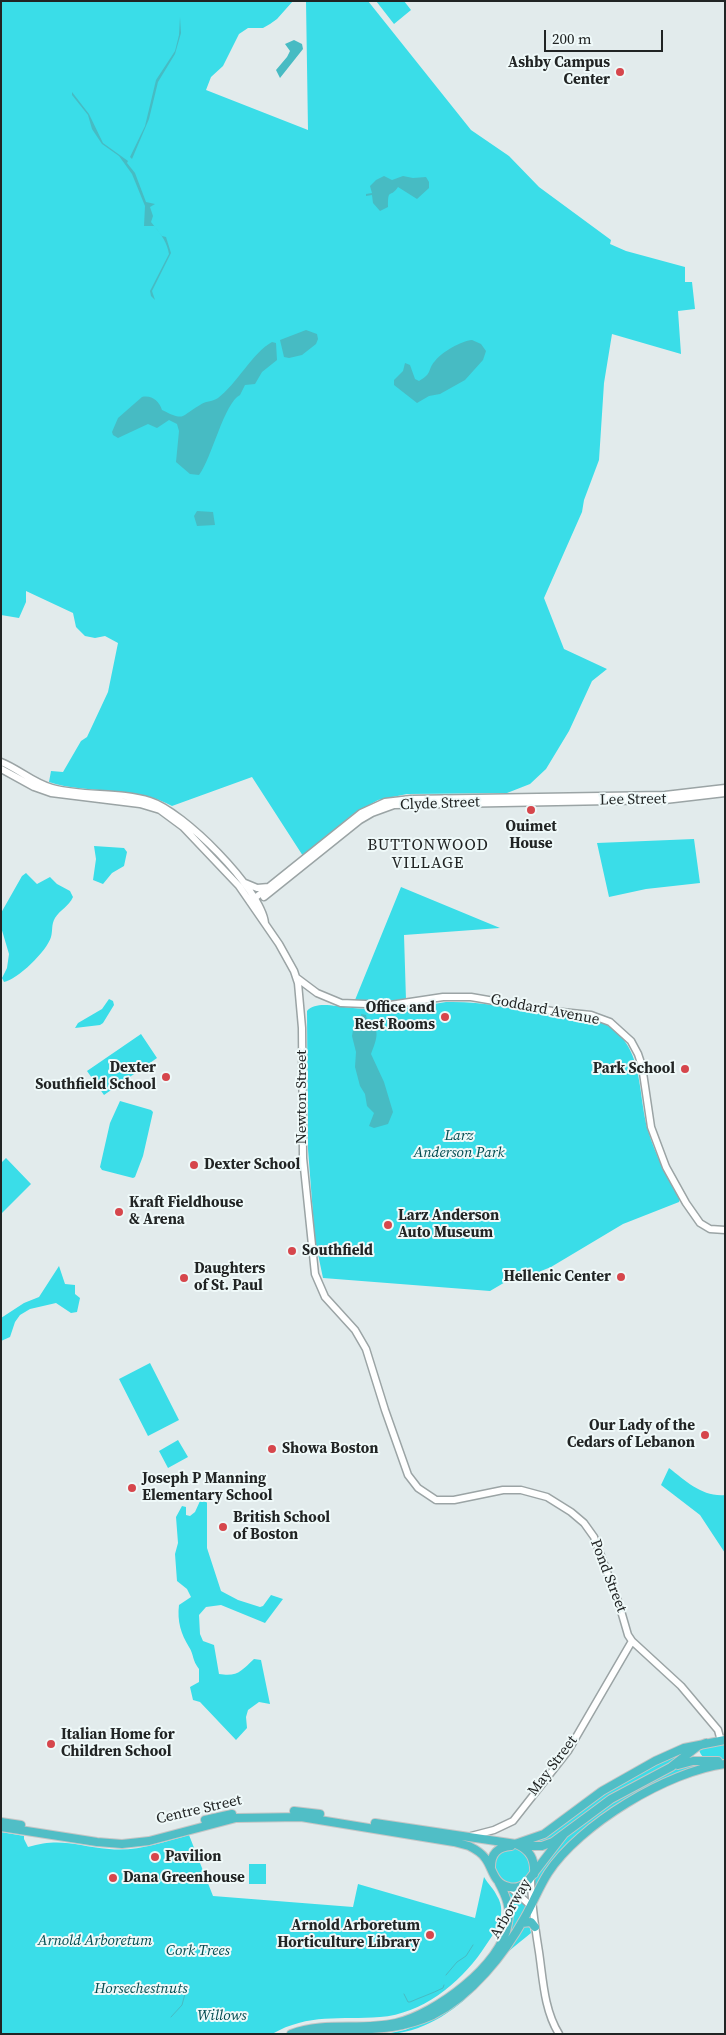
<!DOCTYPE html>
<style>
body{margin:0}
#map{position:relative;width:726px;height:2035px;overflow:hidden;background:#e2ebec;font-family:"Source Serif 4",serif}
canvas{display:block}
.frame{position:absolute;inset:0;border:2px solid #212424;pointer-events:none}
.scale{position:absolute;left:544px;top:30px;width:119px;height:22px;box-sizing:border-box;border:2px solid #212424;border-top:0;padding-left:6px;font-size:15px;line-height:18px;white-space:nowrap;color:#212424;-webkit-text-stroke:4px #eff9f9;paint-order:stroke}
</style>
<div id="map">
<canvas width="726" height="2035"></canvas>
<div class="frame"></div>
<div class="scale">200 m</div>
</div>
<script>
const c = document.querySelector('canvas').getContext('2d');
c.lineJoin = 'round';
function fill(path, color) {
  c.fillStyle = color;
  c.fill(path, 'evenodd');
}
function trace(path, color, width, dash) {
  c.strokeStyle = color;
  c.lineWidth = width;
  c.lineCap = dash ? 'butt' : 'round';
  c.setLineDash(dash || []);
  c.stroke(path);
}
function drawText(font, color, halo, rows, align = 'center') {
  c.font = font + ' "Source Serif 4",serif';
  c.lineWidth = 4;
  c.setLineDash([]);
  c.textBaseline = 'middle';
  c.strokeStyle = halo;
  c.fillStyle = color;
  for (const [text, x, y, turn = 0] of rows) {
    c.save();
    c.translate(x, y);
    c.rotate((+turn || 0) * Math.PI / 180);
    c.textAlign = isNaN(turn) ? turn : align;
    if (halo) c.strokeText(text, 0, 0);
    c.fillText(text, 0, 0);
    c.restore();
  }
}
const green = new Path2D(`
 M1,1H293L277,19L270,24L263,28H248L239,34L223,66L211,77L206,90L308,130L306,1H368L471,130L509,156L539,187L611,240L610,244L626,251L685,267V282H692L695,309L678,311L681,354L612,334L604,383L599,460L584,500L582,512L544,598L564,649L607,669L592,681L569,731L546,769L530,784L507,793L407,794L378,800L352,815L303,856L252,777L172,806C135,785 89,795 49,782L51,771L63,772L81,741L87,737L108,692L118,643L105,636L95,638L85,636L76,627L73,613L26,591V602L19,618L1,615Z
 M376,1H404L411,10L394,24Z
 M694,839L700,883L646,889L609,897L597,843Z
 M94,846L124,848L127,852L124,866L112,873L103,884L93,880L96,859Z
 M26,873L37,884L50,877L57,884L70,891L73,897C69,906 60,910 55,918C51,925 53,930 51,937C47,951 17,980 4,982L2,978L7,968L9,954L1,927V913L22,876Z
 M401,887L500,928L404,935L406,1000H355Z
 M109,999L113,1001L114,1005L103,1023L100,1025L75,1028L78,1023L102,1009Z
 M446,1002C479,1001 511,1008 543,1013C563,1016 585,1014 603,1023C645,1044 637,1092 648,1130C655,1155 667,1176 680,1199L679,1202L623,1224L551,1267L536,1273L507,1281L490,1291L323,1278L315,1240L308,1149L307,1011C314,1003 327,1005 337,1006C376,1012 407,1009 446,1002Z
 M141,1034L157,1058L104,1095L87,1071Z
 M120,1101L151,1110L153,1112L143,1156L135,1177L133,1178L102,1170L100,1167L110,1123Z
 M6,1158L31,1184L1,1214V1163Z
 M59,1266L65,1284L75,1285V1294L80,1298L77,1312L71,1313L56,1303L30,1309L20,1315L15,1322L10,1337L1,1341V1318L24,1303L39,1297Z
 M150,1363L179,1420L148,1436L119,1379Z
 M178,1440L188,1457L168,1468L159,1451Z
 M669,1468C686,1481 702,1497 725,1495V1553L700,1515L661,1485Z
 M205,1500L207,1503V1548L221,1591L238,1600L260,1607L263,1606L271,1595L283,1599L265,1623L221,1605L206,1607L199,1615L200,1634L203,1641L214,1645L219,1674C238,1677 241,1671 254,1659L261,1660L270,1704L259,1702L248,1710L246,1717L247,1728L236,1740L200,1702L193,1700L190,1687L199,1682V1669C192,1660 194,1655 189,1647C181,1634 177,1621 179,1605L191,1597L187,1589L177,1581L175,1554L178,1543L176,1517L182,1506L186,1507V1515L190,1516L195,1512L200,1501Z
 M722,1743L725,1746V1759C714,1759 701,1762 699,1749L702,1747Z
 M687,1750L673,1762L637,1780L595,1806L557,1837L543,1843H530L546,1836L623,1780Z
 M701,1764L685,1771L581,1833L535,1893C534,1890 533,1885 533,1882C534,1875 542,1868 546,1863C552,1855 558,1846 565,1839C592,1813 663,1764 701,1764Z
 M1,1832L24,1836V1839L28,1847C60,1837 77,1846 109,1849C136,1852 164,1842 189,1835L213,1896L353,1907L358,1884L475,1918L484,1877C488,1884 494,1889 497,1896C509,1915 493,1935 482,1951C459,1984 422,2014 380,2017C340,2020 309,2013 272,2034H1Z
 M495 1866a18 18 0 1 1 36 0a18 18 0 1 1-36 0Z
 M249,1864H266V1884H249Z
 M508,1892L515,1895L526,1907L508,1940Z
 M529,1924L531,1933C523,1940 514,1946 507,1953C496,1964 487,1977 477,1988C454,2012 420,2034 386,2034L405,2030L429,2020L523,1926Z`);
const water = new Path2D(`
 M180,17L181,33L175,54L158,82L149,119L132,159L130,157L145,126L156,80L175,51L179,35Z
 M294,40L302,44L303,49L280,78L276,70L287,57L290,51L285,44Z
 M72,92L89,114L103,143L128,161L127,163L135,173L146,202L155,204L150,207L153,216L151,222L162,236L166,237L171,253L152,291L155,300L151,296L150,291L169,254C167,243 162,235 154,226H144L145,206L132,174L119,156L102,144L92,129L88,115L72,95Z
 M384,176L392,180L403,176L413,178L426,177L429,182V188L417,199L398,187C390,199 388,187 388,207L380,211L373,203L372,195L366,196V194L372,193L370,186L376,180Z
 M306,330L317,334L318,339L316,344L302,355L289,358L284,357L280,340Z
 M472,340L481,344L486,351L483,360L465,380L440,394L429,396L417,403L394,385V380L403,371L405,363L410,365L415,379L419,381C433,373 427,370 435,361C442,352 461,341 472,340Z
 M272,342L276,343L277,360L262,372L255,384L245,385L240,395C224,403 212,458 199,475L190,474L176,462L179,431L177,424L169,420L157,428L148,424L118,438L113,435L112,432L118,418L142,397C152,395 159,401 162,410C186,422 180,416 200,405C205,401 212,402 218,398C236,385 253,352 272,342Z
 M197,511L213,512L215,525L197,526L194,516Z
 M361,1014L366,1015L367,1020C383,1028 375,1043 371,1054L384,1082L393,1112L388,1124L374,1128L369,1126L374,1113L367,1106L365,1094L360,1086L355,1067L356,1052L352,1036L354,1024L362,1020Z`);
const stream = new Path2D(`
 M446,1975L457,1962L466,1956L473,1945
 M404,1994L408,2002H410C421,1997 431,1994 443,1988L444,1985
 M171,2017L182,2005L186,1990`);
const secondary = new Path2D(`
 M1,762C19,769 33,783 52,788C84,797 119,791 150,801C183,811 261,889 265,923
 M1,769L34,787L51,793L140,804L160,810L183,827L239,886L279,944L294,971L298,983L302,1028L303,1158L315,1274L325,1297L355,1330L366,1349L385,1410L408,1475L418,1488L436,1500H454L503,1490H521L547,1497L571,1512L584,1523L594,1537L619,1604L628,1635L632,1641L681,1686L718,1730L721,1741
 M245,883L257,888L269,887
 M264,897L360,820L372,813L394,805L665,800L725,793
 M250,902L361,813L385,802L411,799L665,795L725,788
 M297,978L317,993L341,1003L390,1005L443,997H471L552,1011L591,1015L610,1022L631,1041L638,1054L642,1066L651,1127L666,1167L686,1203L700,1223L710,1229L725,1230
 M471,1836L494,1830L513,1821L568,1751L632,1641
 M531,1878C531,1903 535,1927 539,1952C543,1979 544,2010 559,2034
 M511,1888L531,1906`);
const highway = new Path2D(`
 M678,1765L693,1761H718
 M294,1811L320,1814
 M205,1820L232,1814
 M1,1822L21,1825
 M375,1823L516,1844C530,1850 535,1859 534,1874
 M1,1827L97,1842L122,1844L149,1841L236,1818L301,1817L454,1842L469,1846C475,1849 481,1852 485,1858C493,1868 493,1884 509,1887C516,1889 522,1886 527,1882L564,1834
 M515,1844L544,1834L602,1791L655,1761L684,1748L725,1740
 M522,1846H542L553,1842L611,1799L671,1767L698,1746L706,1743
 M491,1867C491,1853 498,1847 511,1846
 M522,1923L531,1922L535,1927
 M291,2034C325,2021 361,2031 396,2023C435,2014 502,1965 508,1923C511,1908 506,1896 499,1883
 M311,2034C356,2026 388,2035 433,2015C472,1995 504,1955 525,1917C533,1903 539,1887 548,1873C579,1825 668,1771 725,1764`);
const markers = [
 [620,72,5,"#d6464c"],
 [531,810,5,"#d6464c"],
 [445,1017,5,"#d6464c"],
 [685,1069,5,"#d6464c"],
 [166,1077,5,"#d6464c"],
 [194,1165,5,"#d6464c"],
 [119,1212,5,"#d6464c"],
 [388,1225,5,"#d6464c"],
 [292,1251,5,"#d6464c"],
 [621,1277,5,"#d6464c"],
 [184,1278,5,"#d6464c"],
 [705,1435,5,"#d6464c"],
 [272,1449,5,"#d6464c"],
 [132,1488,5,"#d6464c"],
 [223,1527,5,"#d6464c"],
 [51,1744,5,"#d6464c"],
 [155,1857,5,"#d6464c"],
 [113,1878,5,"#d6464c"],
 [430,1935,5,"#d6464c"]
];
const poiNames = [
 ["Ashby Campus",610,63,"right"],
 ["Center",610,80,"right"],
 ["Ouimet",531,827,"center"],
 ["House",531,844,"center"],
 ["Office and",435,1008,"right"],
 ["Rest Rooms",435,1025,"right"],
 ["Dexter",156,1068,"right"],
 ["Southfield School",156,1085,"right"],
 ["Park School",675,1069,"right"],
 ["Dexter School",204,1165],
 ["Kraft Fieldhouse",129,1203],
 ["& Arena",129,1220],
 ["Larz Anderson",398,1216],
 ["Auto Museum",398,1233],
 ["Southfield",302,1251],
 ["Daughters",194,1269],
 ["of St. Paul",194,1286],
 ["Hellenic Center",611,1277,"right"],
 ["Our Lady of the",695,1426,"right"],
 ["Cedars of Lebanon",695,1443,"right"],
 ["Showa Boston",282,1449],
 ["Joseph P Manning",142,1479],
 ["Elementary School",142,1496],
 ["British School",233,1518],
 ["of Boston",233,1535],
 ["Italian Home for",61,1735],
 ["Children School",61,1752],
 ["Pavilion",165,1857],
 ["Dana Greenhouse",123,1878],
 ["Arnold Arboretum",420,1926,"right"],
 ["Horticulture Library",420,1943,"right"]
];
const streetNames = [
 ["Lee Street",633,800,-1],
 ["Clyde Street",440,804,-2],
 ["Goddard Avenue",545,1010,11],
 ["Newton Street",302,1097,-90],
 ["Pond Street",608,1576,69],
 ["May Street",553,1766,-53],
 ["Centre Street",199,1810,-13],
 ["Arborway",511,1909,-60]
];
const parkNames = [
 ["Larz",459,1136],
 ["Anderson Park",459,1153],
 ["Arnold Arboretum",95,1941],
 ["Cork Trees",198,1951],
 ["Horsechestnuts",141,1989],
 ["Willows",222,2016]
];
const neighbourhoodNames = [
 ["BUTTONWOOD",428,846],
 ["VILLAGE",428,864]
];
fill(green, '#3adde8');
fill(water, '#47bbc3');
trace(stream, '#47bbc3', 1);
trace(secondary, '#9ba4a5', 9);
trace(highway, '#c5c6c6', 10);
trace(secondary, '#fff', 6);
trace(highway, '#50bec6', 8);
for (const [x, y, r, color] of markers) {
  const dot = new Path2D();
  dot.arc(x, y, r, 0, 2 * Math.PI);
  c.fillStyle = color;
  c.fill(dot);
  trace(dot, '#eff9f9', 2);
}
drawText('bold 15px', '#212424', '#eff9f9', poiNames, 'left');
drawText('15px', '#212424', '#eff9f9', streetNames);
drawText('italic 15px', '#014b50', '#eff9f9', parkNames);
c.letterSpacing = '1px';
drawText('16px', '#212424', '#eff9f9', neighbourhoodNames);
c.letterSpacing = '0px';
</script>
